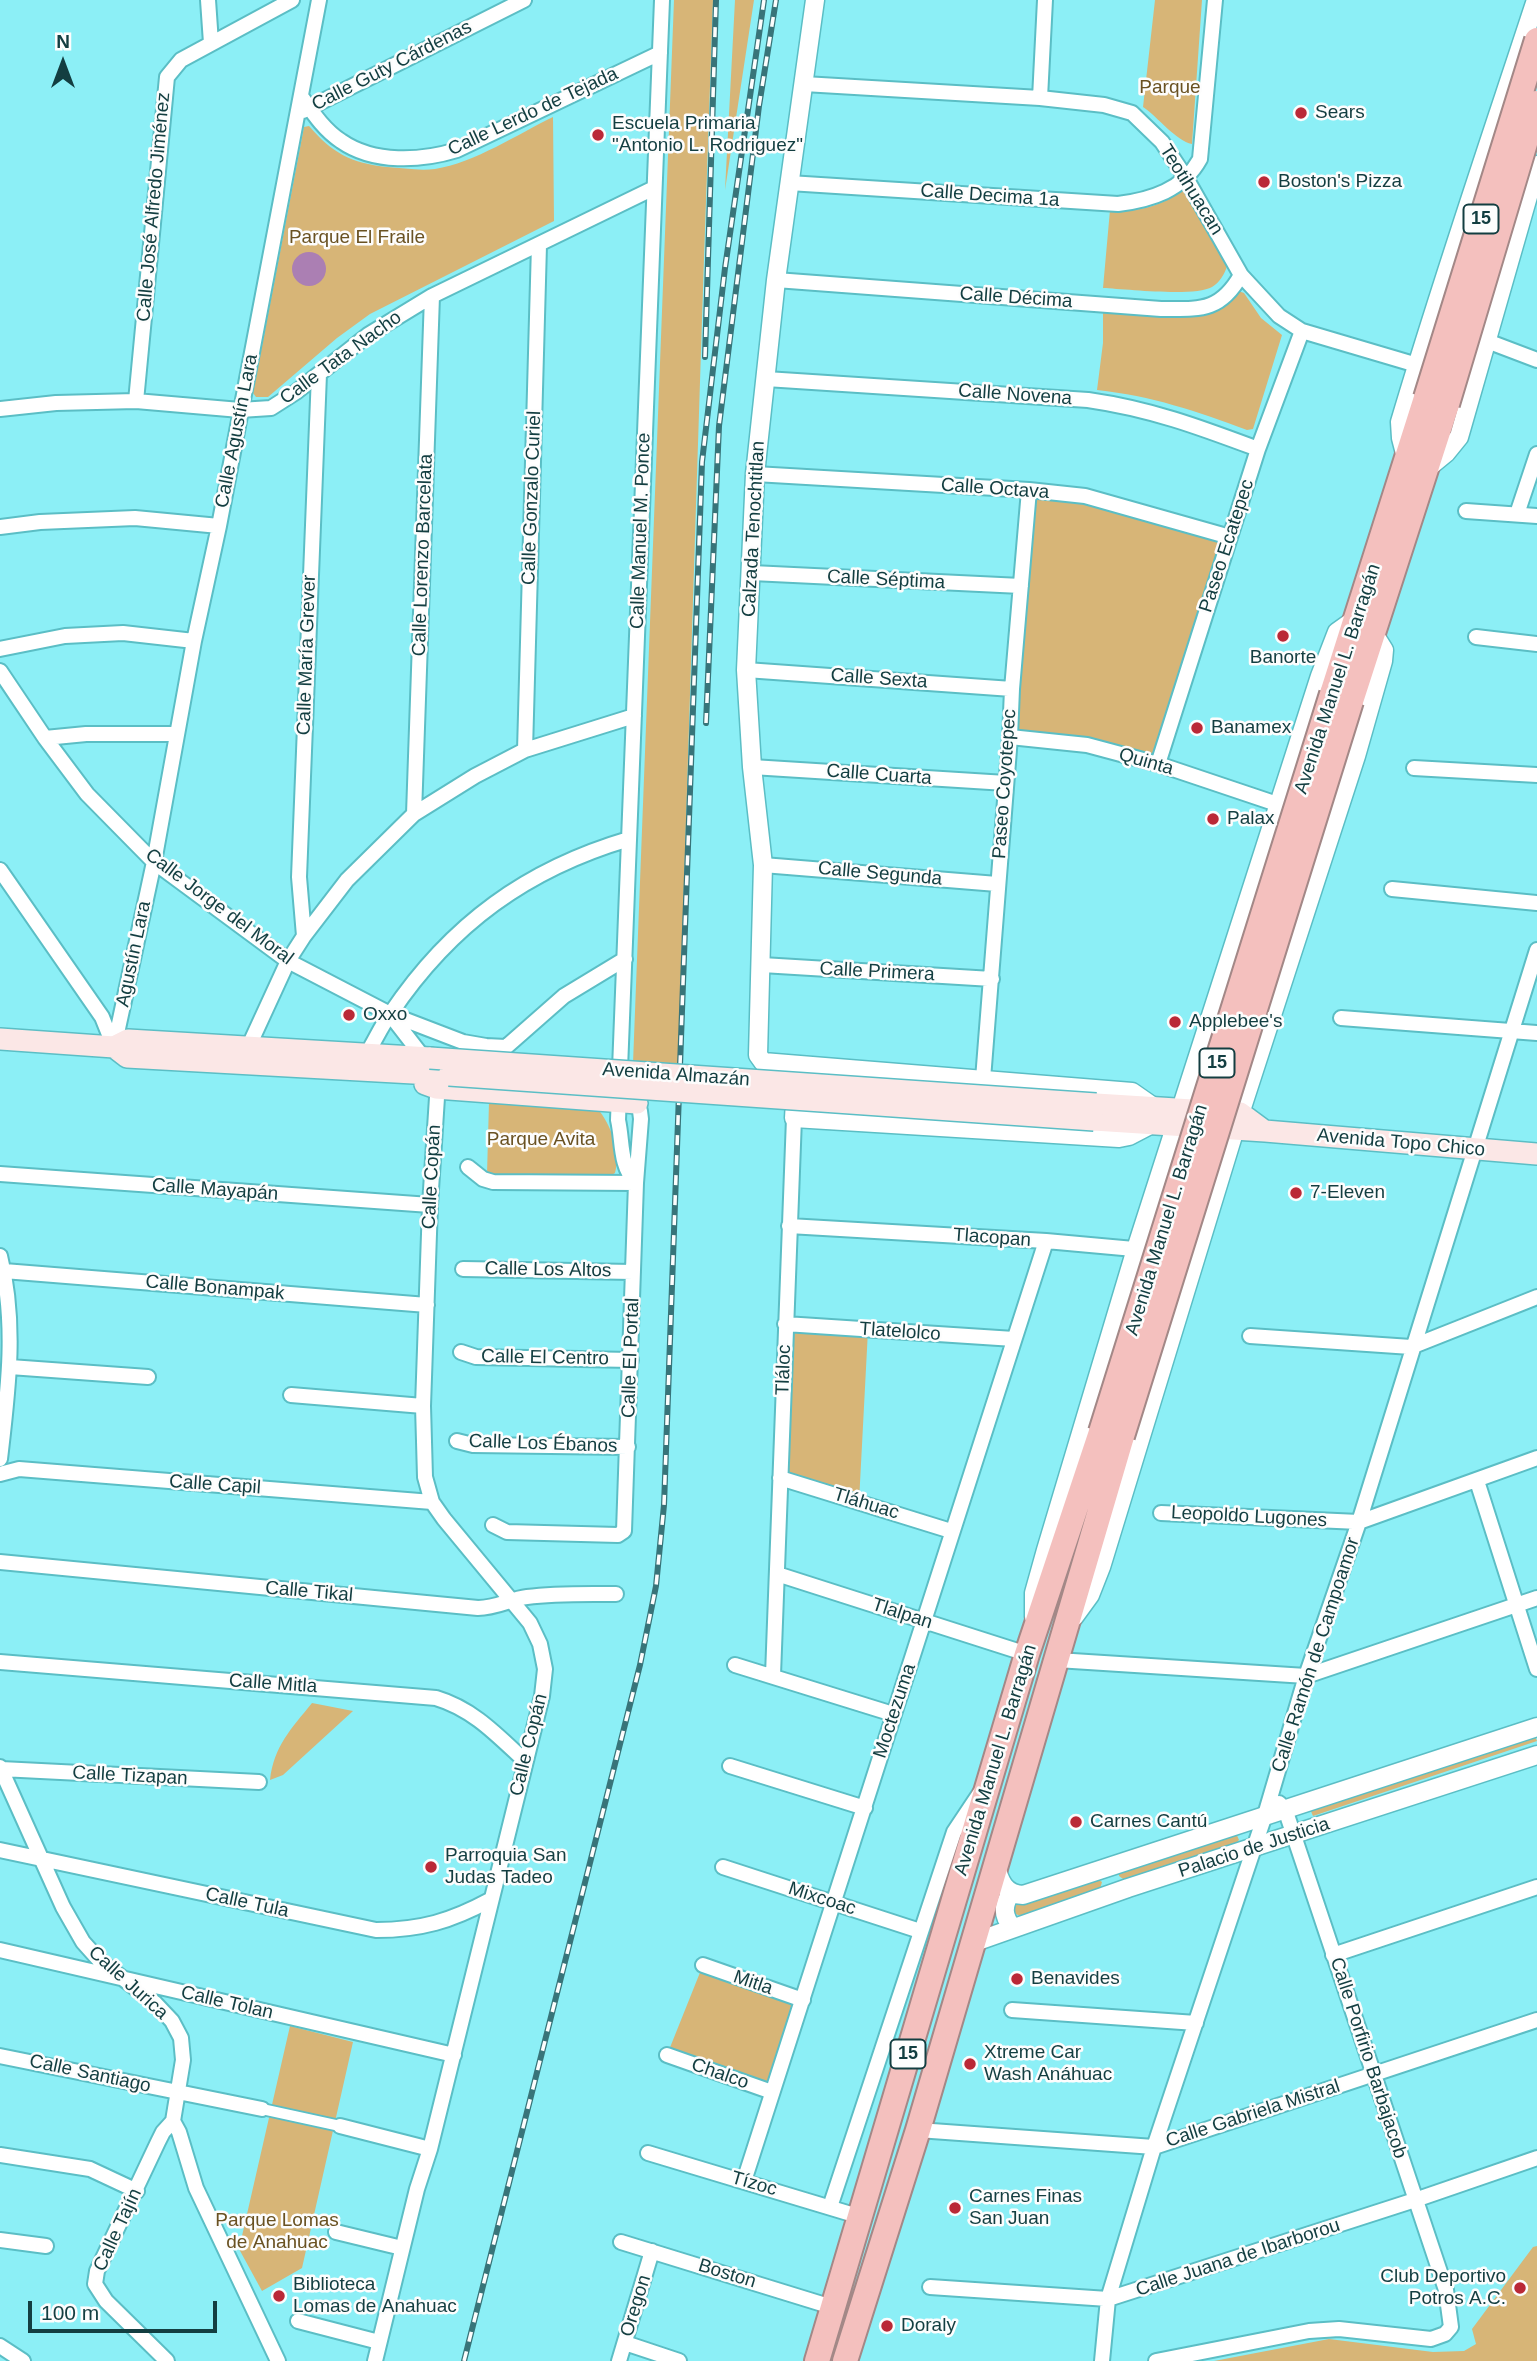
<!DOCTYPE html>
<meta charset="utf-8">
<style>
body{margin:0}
#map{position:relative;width:1537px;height:2361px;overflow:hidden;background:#8ceff6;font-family:Helvetica,sans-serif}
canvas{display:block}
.north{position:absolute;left:28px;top:28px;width:70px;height:70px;-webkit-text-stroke:5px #fdfdfd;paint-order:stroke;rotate:0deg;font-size:19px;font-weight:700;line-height:28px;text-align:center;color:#133e41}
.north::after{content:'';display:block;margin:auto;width:24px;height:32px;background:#133e41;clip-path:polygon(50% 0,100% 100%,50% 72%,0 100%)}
.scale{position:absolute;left:28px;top:2301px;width:189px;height:32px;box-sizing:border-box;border:4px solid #133e41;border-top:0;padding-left:9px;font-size:21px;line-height:24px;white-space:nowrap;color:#133e41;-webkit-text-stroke:5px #fdfdfd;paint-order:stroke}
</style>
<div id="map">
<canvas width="1537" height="2361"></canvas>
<div class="north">N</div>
<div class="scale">100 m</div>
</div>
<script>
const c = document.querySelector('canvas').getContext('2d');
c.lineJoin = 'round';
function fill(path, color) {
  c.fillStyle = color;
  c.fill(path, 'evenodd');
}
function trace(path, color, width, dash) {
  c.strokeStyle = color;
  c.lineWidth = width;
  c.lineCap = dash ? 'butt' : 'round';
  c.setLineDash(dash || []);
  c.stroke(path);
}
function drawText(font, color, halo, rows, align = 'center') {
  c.font = font + ' Helvetica,sans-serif';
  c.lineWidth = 5;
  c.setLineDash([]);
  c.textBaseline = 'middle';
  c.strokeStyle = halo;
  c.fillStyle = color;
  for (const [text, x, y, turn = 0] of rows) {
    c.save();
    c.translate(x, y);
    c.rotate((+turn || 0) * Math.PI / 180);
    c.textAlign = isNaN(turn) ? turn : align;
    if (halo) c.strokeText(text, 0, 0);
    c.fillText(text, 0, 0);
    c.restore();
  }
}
const green = new Path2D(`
 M674,0H713C700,355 690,710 678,1065L633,1063Z
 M735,0H754L725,190Z
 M1155,0H1202L1192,144C1176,141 1158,117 1143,107Z
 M553,117L554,221L370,314L337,338L268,397H256L253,393L304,127L309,126C332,153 351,163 387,167C403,168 419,171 435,169C474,163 518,134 553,117Z
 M1184,190L1227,266C1225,274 1219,283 1212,287C1195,297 1125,289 1103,288L1110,210C1137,213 1161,206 1184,190Z
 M1233,289L1244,293L1261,318L1282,335L1253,429L1247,430C1196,411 1152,396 1097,390L1103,343V309L1191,314Z
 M1029,490L1058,492L1230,537L1158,764L1010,737Z
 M489,1102L597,1108C611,1124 621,1152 615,1173L610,1176L487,1174Z
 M785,1324L868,1330L859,1502L780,1478Z
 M312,1703L353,1711L283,1775L270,1780C274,1746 291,1729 312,1703Z
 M1534,1734L1537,1741L1313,1816L1310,1809Z
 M1236,1833L1239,1840L1234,1845L1126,1881L1119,1876V1873Z
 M1094,1877L1102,1882L1100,1889L1022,1916L1015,1914L1014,1907L1018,1903Z
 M703,1965L799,1998L772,2092L667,2055Z
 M290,2026L353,2042L302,2268L262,2291L239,2249Z
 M1537,2246V2361H1214L1329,2339L1433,2352L1464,2351L1476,2344L1472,2329L1533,2247Z`);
const water = new Path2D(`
 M292 269a17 17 0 1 1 34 0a17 17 0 1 1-34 0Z`);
const pedestrian = new Path2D(`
 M262,2109L340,2126`);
const minor = new Path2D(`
 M208,0L211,43
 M804,84L1040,98L1104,105L1132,113L1162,142L1186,178L1241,275L1279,316L1302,331L1417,365
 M301,96C313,113 324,130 341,141C374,164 421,161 457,150L660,53
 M1040,98L1045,0
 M303,111L524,0
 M789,183L1118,204C1151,200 1183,190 1200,159L1215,0
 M776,280L1161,309C1200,309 1220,312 1241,275
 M1487,341L1537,360
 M766,379L1088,400C1151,409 1199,427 1258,449
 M136,401L167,77L181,60L292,0
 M0,409L56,403L136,401L240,410L271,408L296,392L368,335L432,296L654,188
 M755,474L1029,490L1085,496L1230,537
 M1466,511L1537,516
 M1517,514L1537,454
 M0,527L40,522L135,518L219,526
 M752,573L1021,586
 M1476,637L1537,644
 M0,649L65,636L123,633L194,641
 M746,670L1012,689
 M0,671L45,738L87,794L154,862L288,961L390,1014L463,1042L486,1046L506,1047L564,996L625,959
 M1010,737L1087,745L1158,764L1277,804
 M45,738L86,734H177
 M525,750L539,245
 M1158,764L1258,449L1302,331
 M752,767L1006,783
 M1414,768L1537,775
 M414,814L432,296
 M763,865L997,884
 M0,870L102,1017L114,1047
 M1392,889L1537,903
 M304,936L299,877L319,374
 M762,965L992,979
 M392,1017L423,1057
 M1341,1018L1537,1033
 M114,1047L154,862L194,641L219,526L319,0
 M248,1048L288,961L304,936L347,880L414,814L475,776L525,750L634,716
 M366,1055C375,1041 381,1026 391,1013C451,924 527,869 629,839
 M983,1079L1010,737L1012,689L1029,490
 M468,1167L483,1179L493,1182L636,1183
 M0,1174L430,1205
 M636,1183C619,1165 623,1142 618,1120L662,0
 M789,1226L1046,1241L1145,1250
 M0,1256C17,1323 8,1391 0,1459
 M463,1269L633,1272
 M4,1271L427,1305
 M785,1324L1014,1339
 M1250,1336L1411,1347L1537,1297
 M461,1352L476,1357L631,1360
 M10,1367L148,1377
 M291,1395L423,1406
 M457,1441L473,1445L628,1447
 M0,1474L19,1469L432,1502
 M780,1478L951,1531
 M1477,1481L1537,1669
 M1161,1513L1359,1522L1537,1458
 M493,1525L507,1532L618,1535L624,1531L636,1183L641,1119L640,1111L634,1094
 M0,1562L478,1608C497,1608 510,1599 527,1597C556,1593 587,1594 616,1594
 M777,1574L1027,1654
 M1057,1660L1306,1676L1537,1598
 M0,1662L436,1698C473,1709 497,1735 525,1761
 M735,1665L893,1714
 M773,1675L794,1118
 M730,1766L865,1808
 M0,1767L63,1907L83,1942L100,1961L155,2003L172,2021L181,2038L183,2060L173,2121L179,2132L196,2188L278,2361
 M1,1769L259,1782
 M0,1850L376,1930C421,1930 451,1921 490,1900
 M723,1867L920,1931
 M0,1950L454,2055
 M1333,1955L1537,1887
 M703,1965L803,2000
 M1012,2010L1196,2023
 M667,2055L772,2092
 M0,2056L262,2109
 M340,2126L430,2149
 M918,2130L1154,2147L1537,2020
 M648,2153L861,2217
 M0,2155L90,2169L137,2191
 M744,2181L1046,1241
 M830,2207L954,1832L980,1793
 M336,2232L402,2248
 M0,2240L46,2246
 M621,2242L832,2307
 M930,2287L1108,2299L1415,2200L1537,2158
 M298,2321L379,2342
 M625,2343L679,2361
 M0,2346L23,2361
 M167,2361L106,2301L95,2284L97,2271L158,2142L163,2132L173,2121
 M375,2361L417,2189L430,2149L542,1696L545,1669L540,1644L530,1623L444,1519L432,1502L425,1477L423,1406L430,1205L438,1082
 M619,2361L652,2251
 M1102,2361L1108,2299L1154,2147L1265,1815L1306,1676L1359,1522L1537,950
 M1156,2361L1309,2331L1339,2329L1431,2339L1445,2334L1451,2327L1446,2290L1285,1809L1279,1803`);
const tertiary = new Path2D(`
 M815,0L776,280L755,474L746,670L752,767L763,865L758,1055L763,1062L1132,1092L1155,1108
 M1407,461L1401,438L1400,422C1442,280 1490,140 1536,0
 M1429,467L1446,453L1459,437L1537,165
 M796,1085L794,1118L1119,1138L1129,1136L1152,1124
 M1034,1617V1593L1046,1550L1136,1249L1320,676L1337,632L1358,617
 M1074,1617L1090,1595L1101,1567L1235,1129L1356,756L1383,661L1384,650L1374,634
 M996,1865C999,1881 1005,1894 1023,1895L1537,1727
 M1011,1893C1002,1906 1003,1917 1013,1928
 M972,1943L1128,1888L1537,1755`);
const secondary = new Path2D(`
 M0,1039L114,1047L128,1040L430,1058
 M114,1047L127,1057L449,1075
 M425,1084L436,1088L637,1103
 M1096,1104L1240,1113L1263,1130
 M1094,1120L1265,1131L1537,1154`);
const trunk = new Path2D(`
 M1332,694L1426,398
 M1351,701L1447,404
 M817,2361L1027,1654L1101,1432
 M845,2361L918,2130L1122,1436`);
const rail = new Path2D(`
 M705,357L716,0
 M706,723L719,426L759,106L776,0
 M464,2361L640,1665L656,1586L664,1505L702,462L725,268L764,0`);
const secondaryBridge = new Path2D(`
 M430,1058L1096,1104
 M449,1075L1094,1120`);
const trunkBridge = new Path2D(`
 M1426,398L1537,40
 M1447,404L1537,103
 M1101,1432L1332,694
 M1122,1436L1351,701`);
const markers = [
 [1301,113,7,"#ba2937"],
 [598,135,7,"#ba2937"],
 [1264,182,7,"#ba2937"],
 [1283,636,7,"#ba2937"],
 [1197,728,7,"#ba2937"],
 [1213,819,7,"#ba2937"],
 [349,1015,7,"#ba2937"],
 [1175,1022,7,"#ba2937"],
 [1296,1193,7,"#ba2937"],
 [1076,1822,7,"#ba2937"],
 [431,1867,7,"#ba2937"],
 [1017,1979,7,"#ba2937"],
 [970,2064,7,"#ba2937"],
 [955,2208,7,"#ba2937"],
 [1520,2288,7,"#ba2937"],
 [279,2296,7,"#ba2937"],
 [887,2326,7,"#ba2937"]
];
const shields = [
 [1481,219,35],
 [1217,1063,35],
 [908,2054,35]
];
const shieldNames = [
 ["15",1481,219],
 ["15",1217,1063],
 ["15",908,2054]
];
const streetNames = [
 ["Calle Guty Cárdenas",392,66,-27],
 ["Calle Lerdo de Tejada",533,112,-25],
 ["Teotihuacan",1191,190,58],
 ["Calle Decima 1a",990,196,4],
 ["Calle José Alfredo Jiménez",154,207,-85],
 ["Calle Décima",1016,298,4],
 ["Calle Tata Nacho",341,358,-36],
 ["Calle Novena",1015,395,4],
 ["Calle Agustín Lara",237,431,-79],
 ["Calle Octava",995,489,4],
 ["Calle Gonzalo Curiel",532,498,-88],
 ["Calzada Tenochtitlan",754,529,-87],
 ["Calle Manuel M. Ponce",641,531,-88],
 ["Paseo Ecatepec",1227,546,-72],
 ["Calle Lorenzo Barcelata",423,555,-88],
 ["Calle Séptima",886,580,3],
 ["Calle María Grever",307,655,-88],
 ["Calle Sexta",879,679,4],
 ["Avenida Manuel L. Barragán",1338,679,-72],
 ["Quinta",1146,762,16],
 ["Calle Cuarta",879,775,4],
 ["Paseo Coyotepec",1005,784,-86],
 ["Calle Segunda",880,874,5],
 ["Calle Jorge del Moral",219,907,37],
 ["Agustín Lara",134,954,-78],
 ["Calle Primera",877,972,3],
 ["Avenida Almazán",676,1075,4],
 ["Avenida Topo Chico",1401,1143,5],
 ["Calle Copán",432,1177,-87],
 ["Calle Mayapán",215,1190,4],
 ["Avenida Manuel L. Barragán",1167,1220,-73],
 ["Tlacopan",992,1238,4],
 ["Calle Los Altos",548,1270,1],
 ["Calle Bonampak",215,1288,5],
 ["Tlatelolco",900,1332,4],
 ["Calle El Centro",545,1358,1],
 ["Calle El Portal",631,1358,-88],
 ["Tláloc",784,1370,-88],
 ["Calle Los Ébanos",543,1444,2],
 ["Calle Capil",215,1485,4],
 ["Tláhuac",866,1504,17],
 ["Leopoldo Lugones",1249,1517,3],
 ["Calle Tikal",309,1592,5],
 ["Tlalpan",902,1614,18],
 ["Calle Ramón de Campoamor",1316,1655,-72],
 ["Calle Mitla",273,1684,4],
 ["Moctezuma",895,1711,-72],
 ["Calle Copán",529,1745,-76],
 ["Avenida Manuel L. Barragán",996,1760,-73],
 ["Calle Tizapan",130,1776,3],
 ["Palacio de Justicia",1254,1848,-18],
 ["Mixcoac",822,1899,18],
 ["Calle Tula",247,1903,12],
 ["Calle Jurica",128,1983,42],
 ["Mitla",753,1983,19],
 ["Calle Tolan",227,2003,13],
 ["Calle Porfirio Barbajacob",1368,2058,72],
 ["Calle Santiago",90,2074,12],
 ["Chalco",720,2074,19],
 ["Calle Gabriela Mistral",1253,2114,-18],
 ["Tízoc",754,2184,16],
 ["Calle Tajín",118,2230,-65],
 ["Calle Juana de Ibarborou",1238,2258,-18],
 ["Boston",727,2274,17],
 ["Oregon",636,2306,-73]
];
const parkNames = [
 ["Parque",1170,88],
 ["Parque El Fraile",357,238],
 ["Parque Avita",541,1140],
 ["Parque Lomas",277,2221],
 ["de Anahuac",277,2243]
];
const poiNames = [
 ["Sears",1315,113],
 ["Escuela Primaria",612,124],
 ["\"Antonio L. Rodriguez\"",612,146],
 ["Boston's Pizza",1278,182],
 ["Banorte",1283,658,"center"],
 ["Banamex",1211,728],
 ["Palax",1227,819],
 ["Oxxo",363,1015],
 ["Applebee's",1189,1022],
 ["7-Eleven",1310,1193],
 ["Carnes Cantú",1090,1822],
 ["Parroquia San",445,1856],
 ["Judas Tadeo",445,1878],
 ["Benavides",1031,1979],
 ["Xtreme Car",984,2053],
 ["Wash Anáhuac",984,2075],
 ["Carnes Finas",969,2197],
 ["San Juan",969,2219],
 ["Club Deportivo",1506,2277,"right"],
 ["Potros A.C.",1506,2299,"right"],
 ["Biblioteca",293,2285],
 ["Lomas de Anahuac",293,2307],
 ["Doraly",901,2326]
];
fill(green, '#d7b577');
fill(water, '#ab7fb3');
trace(pedestrian, '#5bbec5', 14);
trace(minor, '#5bbec5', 18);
trace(tertiary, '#5bbec5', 21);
trace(secondary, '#5bbec5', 24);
trace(trunk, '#a38887', 28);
trace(pedestrian, '#fff', 10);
trace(minor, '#fff', 14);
trace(tertiary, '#fff', 18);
trace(secondary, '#fbe7e6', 21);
trace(trunk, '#f4c0be', 24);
trace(rail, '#387479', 6);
trace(rail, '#fdfdfd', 3.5, [10]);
trace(secondaryBridge, '#5bbec5', 24, []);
trace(trunkBridge, '#a38887', 28, []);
trace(secondaryBridge, '#fbe7e6', 21);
trace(trunkBridge, '#f4c0be', 24);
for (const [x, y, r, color] of markers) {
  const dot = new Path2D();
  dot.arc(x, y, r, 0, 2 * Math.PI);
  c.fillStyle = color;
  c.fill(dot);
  trace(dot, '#fdfdfd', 2.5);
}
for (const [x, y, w] of shields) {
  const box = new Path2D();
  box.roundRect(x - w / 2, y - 14.5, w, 29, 5);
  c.fillStyle = '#fdfdfd';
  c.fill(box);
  trace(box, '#133e41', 2);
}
drawText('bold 18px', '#133e41', null, shieldNames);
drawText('19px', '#133e41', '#fdfdfd', streetNames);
drawText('19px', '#6a5222', '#fdfdfd', parkNames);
drawText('19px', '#133e41', '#fdfdfd', poiNames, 'left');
</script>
